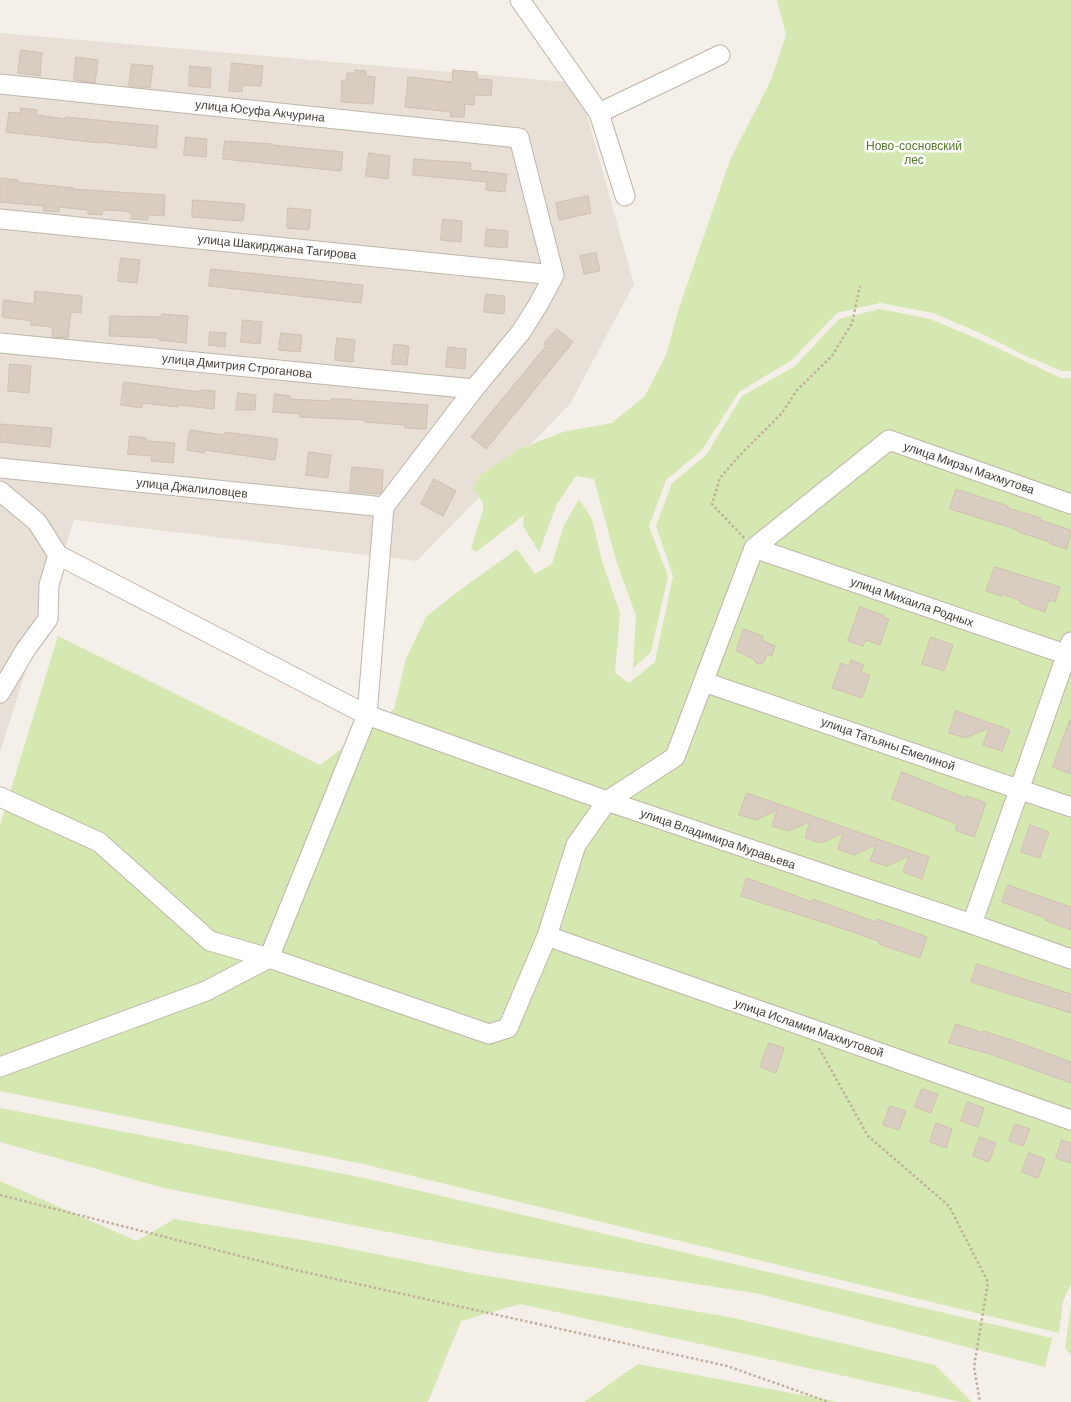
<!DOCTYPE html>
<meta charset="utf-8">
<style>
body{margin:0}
canvas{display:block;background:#f4efe8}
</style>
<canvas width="1071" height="1402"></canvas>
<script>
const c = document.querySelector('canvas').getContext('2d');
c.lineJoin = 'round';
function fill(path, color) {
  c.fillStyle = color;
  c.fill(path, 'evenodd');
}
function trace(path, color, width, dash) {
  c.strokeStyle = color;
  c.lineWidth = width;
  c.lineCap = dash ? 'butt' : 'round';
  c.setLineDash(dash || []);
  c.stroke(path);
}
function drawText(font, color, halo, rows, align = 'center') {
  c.font = font + ' Barlow,sans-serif';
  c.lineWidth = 5;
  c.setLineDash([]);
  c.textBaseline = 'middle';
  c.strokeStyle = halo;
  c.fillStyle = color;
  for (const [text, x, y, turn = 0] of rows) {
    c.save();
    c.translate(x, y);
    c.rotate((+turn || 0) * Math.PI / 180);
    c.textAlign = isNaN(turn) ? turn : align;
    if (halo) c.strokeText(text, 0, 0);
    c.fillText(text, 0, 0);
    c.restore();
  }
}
const residential = new Path2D(`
 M0,33L578,83L634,284L570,404L417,561L74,520L0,752Z`);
const green = new Path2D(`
 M777,0H1071V371H1062L1026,356L980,333L933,313L880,303L837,313L792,360L739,392L702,450L666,480L649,526L668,576L651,652L633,668L636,616L616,560L594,479L576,476L557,504L539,552L523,526L524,515L476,552L471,548L483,511V503L473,488L481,474L520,449L563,432L612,423L645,396L666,355L679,308L730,160L771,80L786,35Z
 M880,309L930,319L978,339L1061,378H1071V1284L1063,1301L1059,1333L363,1164L0,1091V825L58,636L320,765L394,709L406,659L426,617L460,590L517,549L535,574L552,564L564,525L579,499L592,519L602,561L620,613L615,673L629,683L655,662L673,576L656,526L672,483L706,455L742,396L794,367L839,319Z
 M0,1108L360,1177L1052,1338L1045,1367L760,1294L474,1249L164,1188L0,1142Z
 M0,1181L137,1241L174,1219L321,1243L477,1274L734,1318L935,1365L972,1402H961L520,1304L461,1321L428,1402H0Z
 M1071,1304V1355L1065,1348Z
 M638,1364L839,1402H584Z`);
const building = new Path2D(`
 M21,50L42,53L40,76L18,73Z
 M76,57L98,60L95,83L74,80Z
 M232,63L263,66L261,86L243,85L242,92L229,91Z
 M132,64L153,66L150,88L129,86Z
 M190,66L211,68L210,88L189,86Z
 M355,70L366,71V76L375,77L373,104L341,102L342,80H347V73H355Z
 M453,70L477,72V79L492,80L491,96L475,95L474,105L465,104L464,117H450L451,112L405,107L408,77L452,82Z
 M21,108L37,110L36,115L65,119L66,117L158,126L156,148L100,142L99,143L6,132L9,112L20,113Z
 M186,137L207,139L206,157L184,155Z
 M225,141L272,144V145L343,152L341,171L223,159Z
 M369,153L390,156L388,179L366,176Z
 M414,159L471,163L470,170L507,174L505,192L486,190L487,182L413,175Z
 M0,178L18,180V182L73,188L72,189L165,195L164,216L148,215V220L131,219V213L125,211L103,210L102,215L88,214V210L59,207V212L43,211L44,206L0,202Z
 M588,196L591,213L559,220L556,203Z
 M193,200L245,204L243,221L192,217Z
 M288,208L311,210L309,230L287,228Z
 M443,219L462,221L461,242L441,240Z
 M487,229L508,231L507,248L485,246Z
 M596,253L600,271L584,274L580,256Z
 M121,258L140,260L137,283L118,281Z
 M211,269L363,285L361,303L209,286Z
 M35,291L82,296L81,313L71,312L68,338L52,337L53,327L31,325L32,321L2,317L4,300L34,304Z
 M486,294L505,296L504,314L484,312Z
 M162,314L188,316L186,343L159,340V338L109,336L110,316L161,317Z
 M243,320L262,322L260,344L241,342Z
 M557,329L573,342L486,449L471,437L546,346L544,344Z
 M210,332L226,333L225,347L209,345Z
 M281,333L302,335L300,352L279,350Z
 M337,338L355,340L353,362L335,360Z
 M394,344L409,346L407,365L392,364Z
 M448,347L466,349L465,369L446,367Z
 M10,364L31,366L29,393L8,391Z
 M124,382L200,392V390L215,391L214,409L179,405L178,407L143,403L142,408L121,405Z
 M238,393L256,395L255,410H236Z
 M275,394L290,396V399L330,401L331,399H351V400L428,405L426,429L405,428V425L365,422V420L300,417V414L273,412Z
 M0,424L52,428L50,447L0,442Z
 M190,430L225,435V432L278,439L275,460L205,450L204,453L187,450Z
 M130,436L147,438L146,441L175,443L173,463L151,461L152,456L128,454Z
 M309,452L331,455L328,478L306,475Z
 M352,467L383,470L382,491L380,494L350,492Z
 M434,479L456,491L443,516L421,504Z
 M956,489L1008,506V508L1041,518L1040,520L1071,530L1067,549L1050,544V542L1018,532V530L950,509Z
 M995,567L1060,587L1055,602L1049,600L1045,612L1020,603L1021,601L1002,594L1001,596L986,591Z
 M860,607L883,615V617L889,619L880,645L866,640L863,646L848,641Z
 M744,629L763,636L762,640L775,646L772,656L767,655L764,662L760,664L756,663L754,659L746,656V655L736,651Z
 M931,637L953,645L944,671L922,664Z
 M851,660L864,665L861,672L870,675L862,698L832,688L841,663L849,666Z
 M956,711L1010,730L1002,751L983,745L989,728L965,738L949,733Z
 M1070,720H1071V774L1053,767Z
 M902,772L966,798L967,796L986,803L974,837L955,830L957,824L892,799Z
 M747,793L929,857L922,879L903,872L909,856L887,866L870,861L876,845L854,855L838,849L843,833L821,843L805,838L810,822L788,831L772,826L777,810L756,820L739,815Z
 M1030,825L1049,832L1040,858L1021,852Z
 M747,878L812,902L813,899L876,922L877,919L927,937L920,958L879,944L880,942L856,933L741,896Z
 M1008,885L1071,907V930L1045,920L1046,918L1040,916L1002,902Z
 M977,964L1071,994V1013L971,982Z
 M956,1024L983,1033V1031L1015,1041L1071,1062V1083L993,1055L949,1043Z
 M769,1043L784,1048L776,1073L760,1067Z
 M922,1089L938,1094L931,1113L915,1107Z
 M968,1102L984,1108L978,1127L961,1121Z
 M890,1106L906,1111L899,1130L883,1125Z
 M936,1123L952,1129L946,1148L930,1142Z
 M1015,1124L1030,1129L1023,1146L1009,1141Z
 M980,1137L996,1143L989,1162L973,1156Z
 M1062,1140L1071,1143V1163L1056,1158Z
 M1029,1153L1045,1159L1038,1178L1022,1172Z`);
const path = new Path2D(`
 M744,538L712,504L720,478L738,457L782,413L797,390L832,356L852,323L860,286
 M819,1048L868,1136L949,1206L988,1282L974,1367L980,1402
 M0,1195L295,1270L727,1366L829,1402`);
const minor = new Path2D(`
 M520,0L599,113L625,196
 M0,84L519,138L554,275L538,305L521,332L474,389L384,507L367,715L269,958L206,991L0,1067
 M599,113L720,55
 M0,219L554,275
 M0,343L474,389
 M0,468L384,507
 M0,491L37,522L58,555L367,715L607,801L972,924L1071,959
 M754,548L889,440L1071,504
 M754,548L1071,656
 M704,682L1071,807
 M0,693L26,649L48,619L49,585L58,555
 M0,797L99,842L210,941L269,958L489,1034L508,1028L547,936L576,845L607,801L675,757L754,548
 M972,924L1071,642
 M547,936L1071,1120`);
const streetNames = [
 ["улица Юсуфа Акчурина",260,111,6],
 ["улица Шакирджана Тагирова",277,247,6],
 ["улица Дмитрия Строганова",237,366,6],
 ["улица Мирзы Махмутова",969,468,19],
 ["улица Джалиловцев",192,488,6],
 ["улица Михаила Родных",912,602,19],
 ["улица Татьяны Емелиной",888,744,19],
 ["улица Владимира Муравьева",718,839,19],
 ["улица Исламии Махмутовой",809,1028,19]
];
const parkNames = [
 ["Ново-сосновский",914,146],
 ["лес",914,160]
];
fill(residential, '#e8e0d6');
fill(green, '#d6e8b1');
fill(building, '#d9ccc0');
trace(building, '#d0c0b0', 1);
trace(minor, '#bfb5aa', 21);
trace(path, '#c1af9c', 2.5, [2.5, 2.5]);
trace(minor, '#fff', 19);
drawText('12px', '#473e36', '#fff', streetNames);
drawText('12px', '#527929', '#fff', parkNames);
</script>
